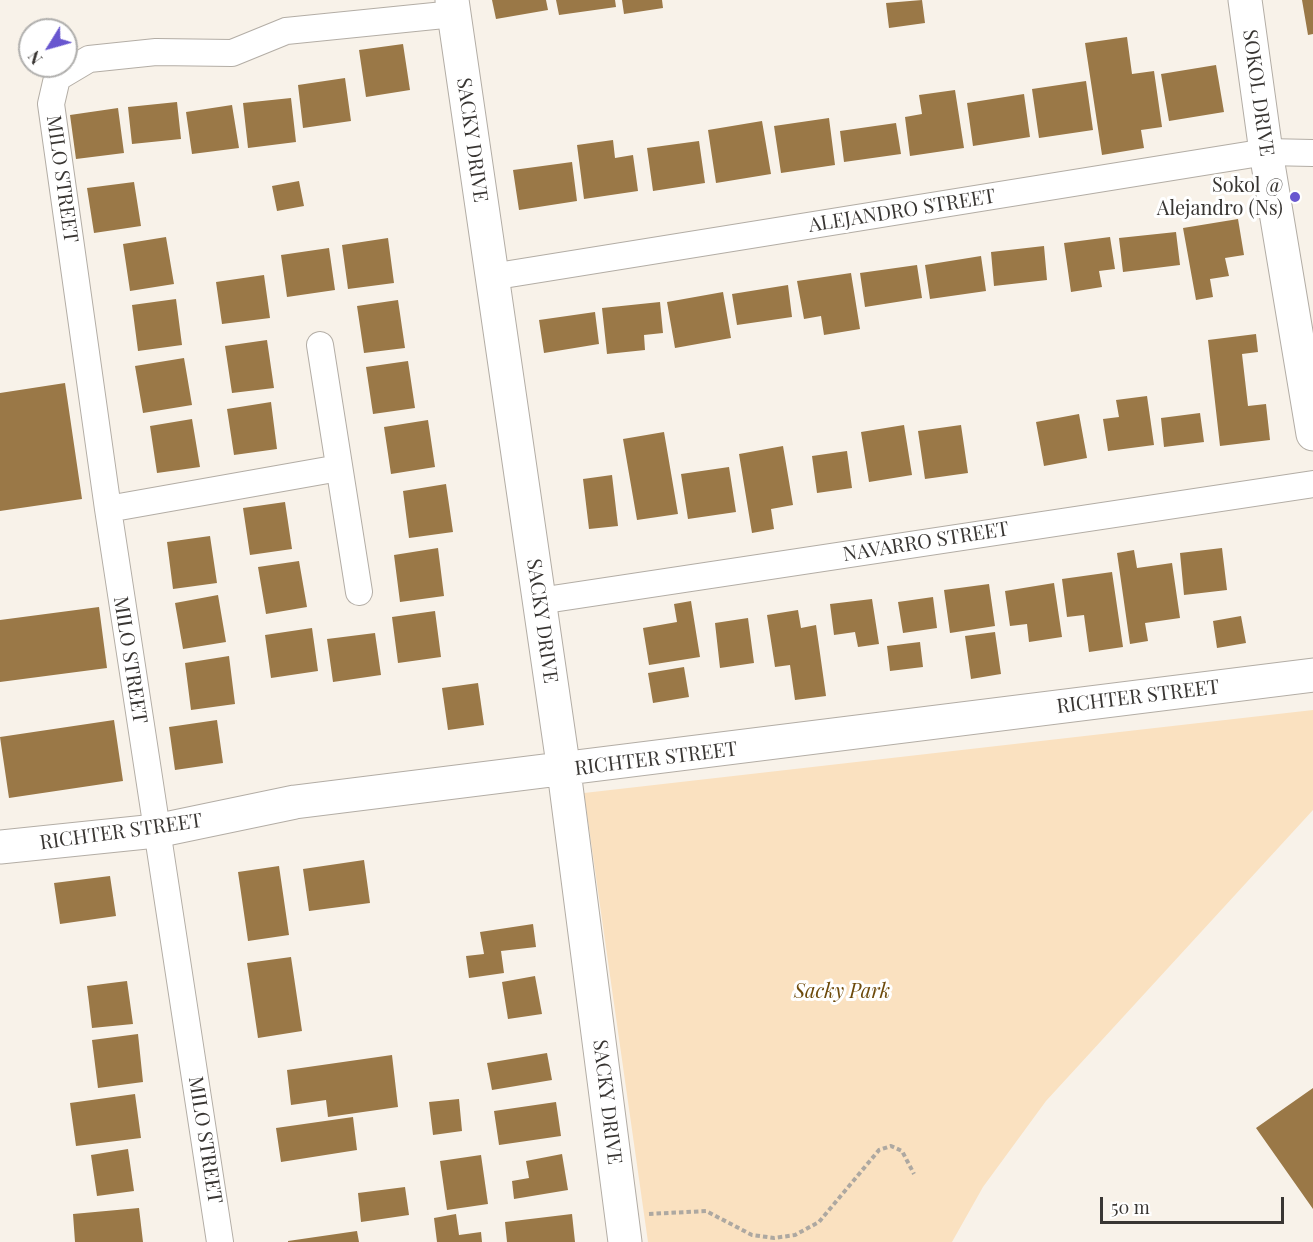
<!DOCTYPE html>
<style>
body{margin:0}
#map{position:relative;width:1313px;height:1242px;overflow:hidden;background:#f8f2e9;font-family:"Playfair Display",serif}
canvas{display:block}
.north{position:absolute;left:18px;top:18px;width:60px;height:60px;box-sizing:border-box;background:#fff;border:2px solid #b0afad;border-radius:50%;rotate:233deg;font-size:16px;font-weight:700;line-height:24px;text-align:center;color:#393633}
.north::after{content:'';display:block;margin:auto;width:21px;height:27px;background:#6856cf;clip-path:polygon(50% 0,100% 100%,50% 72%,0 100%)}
.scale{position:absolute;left:1100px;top:1197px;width:184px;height:27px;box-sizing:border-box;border:3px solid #393633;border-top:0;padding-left:8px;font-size:18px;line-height:21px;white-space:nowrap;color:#393633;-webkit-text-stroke:4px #fff;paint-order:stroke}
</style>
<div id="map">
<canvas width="1313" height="1242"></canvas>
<div class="north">N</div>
<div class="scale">50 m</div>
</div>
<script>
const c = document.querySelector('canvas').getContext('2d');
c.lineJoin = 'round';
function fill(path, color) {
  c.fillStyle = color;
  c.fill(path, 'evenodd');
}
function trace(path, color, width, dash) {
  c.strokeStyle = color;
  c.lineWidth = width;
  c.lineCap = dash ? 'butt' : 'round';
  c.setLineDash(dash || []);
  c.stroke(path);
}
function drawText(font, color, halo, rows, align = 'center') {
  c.font = font + ' "Playfair Display",serif';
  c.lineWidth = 6;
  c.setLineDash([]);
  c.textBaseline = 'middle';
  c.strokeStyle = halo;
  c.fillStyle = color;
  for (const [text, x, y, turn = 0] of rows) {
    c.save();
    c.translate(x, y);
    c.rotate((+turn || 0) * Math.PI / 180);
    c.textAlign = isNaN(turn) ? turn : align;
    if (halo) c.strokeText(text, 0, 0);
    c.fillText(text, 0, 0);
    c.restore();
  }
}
const green = new Path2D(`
 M1313,710V810L1046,1101L983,1187L952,1242H648L584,793Z`);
const building = new Path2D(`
 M492,0H546L548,10L496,19Z
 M556,0H615L616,7L559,15Z
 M622,0H662L663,8L624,14Z
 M922,0L925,23L889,28L886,3Z
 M1302,0H1313V34L1308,35Z
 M1127,37L1132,74L1154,71L1162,127L1141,130L1144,148L1102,155L1085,43Z
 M403,44L410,90L366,97L359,50Z
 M1216,65L1224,112L1169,121L1161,74Z
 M345,78L351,121L303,128L298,85Z
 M1086,81L1093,130L1039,138L1032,89Z
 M955,90L964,148L910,156L905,117L922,114L919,95Z
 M1024,94L1030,137L973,146L967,103Z
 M291,98L296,142L248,148L243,103Z
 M177,102L181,139L132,144L128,107Z
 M232,105L239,148L192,154L186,112Z
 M118,108L124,153L76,159L70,115Z
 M829,118L835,165L781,173L774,126Z
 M762,121L771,174L716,183L708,130Z
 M896,123L901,154L844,162L840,131Z
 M613,140L615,158L633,155L638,191L584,199L577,145Z
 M699,141L705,183L653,191L647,148Z
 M572,162L577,201L519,210L513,170Z
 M299,181L304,206L277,211L272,186Z
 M134,182L141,226L94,233L87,188Z
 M1238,219L1244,255L1225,258L1229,276L1210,279L1213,297L1196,300L1183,228Z
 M1176,232L1180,265L1123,272L1119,238Z
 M166,237L174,284L130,291L123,244Z
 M1110,237L1115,269L1099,271L1102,287L1071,292L1064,243Z
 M388,238L394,283L348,289L342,245Z
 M1044,246L1047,280L994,286L991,252Z
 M329,248L335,290L287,297L281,255Z
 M981,256L986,291L930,299L925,265Z
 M917,265L922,298L865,307L860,273Z
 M851,273L860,329L824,335L821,316L804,319L797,281Z
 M264,275L270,318L222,324L216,282Z
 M788,285L792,317L737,325L732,294Z
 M723,292L731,338L675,348L667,302Z
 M176,299L182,345L138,351L132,305Z
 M398,300L405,348L364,353L357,306Z
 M660,302L663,333L644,335L645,350L607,354L602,308Z
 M595,312L599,344L544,353L539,320Z
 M1256,334L1258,352L1242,354L1248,406L1266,404L1270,440L1220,446L1208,340Z
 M267,340L274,388L232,393L225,346Z
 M184,358L192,405L143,413L135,366Z
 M408,361L415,408L373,414L366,367Z
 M65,383L82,499L0,511V393Z
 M1147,396L1154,445L1108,451L1103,419L1119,417L1116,400Z
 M271,402L277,449L234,455L227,409Z
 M1200,413L1204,442L1164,447L1161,418Z
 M1079,414L1087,458L1044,466L1036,422Z
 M192,419L200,467L157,473L150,426Z
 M428,420L435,467L391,474L384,427Z
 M904,425L912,475L869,482L861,432Z
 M961,425L968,473L925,479L918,431Z
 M664,432L678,514L637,520L623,439Z
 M783,446L793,505L771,509L774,529L752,533L739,454Z
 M847,451L852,488L817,493L812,456Z
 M729,467L736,512L688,519L681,474Z
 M612,475L618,526L589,529L583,479Z
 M446,484L453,532L409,538L403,491Z
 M285,502L292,549L250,555L243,508Z
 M210,536L217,583L173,589L167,542Z
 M438,548L444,596L400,602L394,555Z
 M1222,548L1227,590L1184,595L1180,553Z
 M1134,550L1137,568L1172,563L1180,618L1145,623L1148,641L1130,644L1117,553Z
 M299,561L307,607L266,614L258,567Z
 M1112,572L1123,647L1089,652L1084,615L1067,617L1062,579Z
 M1054,583L1062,637L1029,642L1027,624L1010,626L1005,591Z
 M989,584L995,626L950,633L944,590Z
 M218,595L226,642L183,649L175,603Z
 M933,597L937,628L903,633L898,602Z
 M872,599L879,644L858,647L855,632L834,635L830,604Z
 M691,601L700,657L649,665L643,628L677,622L674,604Z
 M99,607L107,668L0,682V620Z
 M798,610L801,628L816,625L826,696L795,700L790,665L775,667L767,615Z
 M435,611L441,657L398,663L392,617Z
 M1241,616L1246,643L1217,648L1213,621Z
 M748,618L754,663L720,668L715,623Z
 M312,628L318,671L271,678L265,635Z
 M995,632L1001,674L971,679L965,636Z
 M375,633L381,675L333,682L327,639Z
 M920,642L923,667L890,671L887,646Z
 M229,656L235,704L191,710L185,663Z
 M684,667L689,697L653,703L648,673Z
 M478,683L484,725L448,730L442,688Z
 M114,720L123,781L9,798L0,737Z
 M217,720L223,763L175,770L169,727Z
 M364,860L370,903L309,911L303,869Z
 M279,866L289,935L248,941L238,872Z
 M110,876L116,916L60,924L54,883Z
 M533,924L536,947L501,951L504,973L469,978L466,956L484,954L480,932Z
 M291,957L302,1031L258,1038L247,963Z
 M535,976L542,1014L508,1019L502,982Z
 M127,981L133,1024L92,1028L87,986Z
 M138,1034L143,1082L98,1088L92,1040Z
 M547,1053L552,1080L492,1090L487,1063Z
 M392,1055L398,1107L328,1117L326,1100L291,1105L287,1070Z
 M1313,1088V1209L1256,1128Z
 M135,1094L141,1138L76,1146L70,1103Z
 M459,1099L462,1131L433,1135L429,1102Z
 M556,1102L561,1136L499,1145L494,1111Z
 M353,1117L357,1150L281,1162L276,1128Z
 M128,1149L134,1191L97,1196L91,1155Z
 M562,1154L568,1190L514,1199L512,1181L529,1178L526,1161Z
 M481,1155L488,1204L447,1210L440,1161Z
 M405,1187L409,1215L361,1222L358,1193Z
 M139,1208L143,1242H75L73,1214Z
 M456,1214L459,1235L481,1232L482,1242H437L434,1218Z
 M572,1214L575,1242H507L505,1222Z
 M357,1231L359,1242H288V1241Z`);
const path = new Path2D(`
 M649,1214L706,1211L752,1235L774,1238L795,1235L819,1222L879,1150L891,1146L902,1151L914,1174`);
const minor = new Path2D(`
 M491,277L1266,152L1313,153
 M320,345L359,592
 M108,509L339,468
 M539,601L1313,484
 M220,1242L108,509L51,104L57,78L89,59L156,52L232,53L286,31L454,14`);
const tertiary = new Path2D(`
 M452,0L564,771L625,1242
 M1245,0L1266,152L1313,434
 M0,847L156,831L295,802L1313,675`);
const markers = [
 [1295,197,6,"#6856cf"]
];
const streetNames = [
 ["SOKOL DRIVE",1258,93,82],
 ["SACKY DRIVE",472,140,82],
 ["MILO STREET",62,179,82],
 ["ALEJANDRO STREET",902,211,-9],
 ["NAVARRO STREET",926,542,-9],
 ["SACKY DRIVE",542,621,82],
 ["MILO STREET",130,660,81],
 ["RICHTER STREET",1138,697,-7],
 ["RICHTER STREET",656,759,-7],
 ["RICHTER STREET",121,832,-8],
 ["SACKY DRIVE",607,1102,83],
 ["MILO STREET",205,1140,81]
];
const poiNames = [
 ["Sokol @",1283,186],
 ["Alejandro (Ns)",1283,209]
];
const parkNames = [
 ["Sacky Park",842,992]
];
fill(green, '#fae1c0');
fill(building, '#9a7847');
trace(minor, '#b3ada5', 28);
trace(tertiary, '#b3ada5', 35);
trace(path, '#ada8a1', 4, [4.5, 3]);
trace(minor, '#fff', 26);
trace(tertiary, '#fff', 33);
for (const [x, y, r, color] of markers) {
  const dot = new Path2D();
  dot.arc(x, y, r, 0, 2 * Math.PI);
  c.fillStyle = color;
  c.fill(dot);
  trace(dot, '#fff', 2);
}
drawText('20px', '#393633', '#fff', streetNames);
drawText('20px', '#393633', '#fff', poiNames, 'right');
drawText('italic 20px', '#6d4a0b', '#fff', parkNames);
</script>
